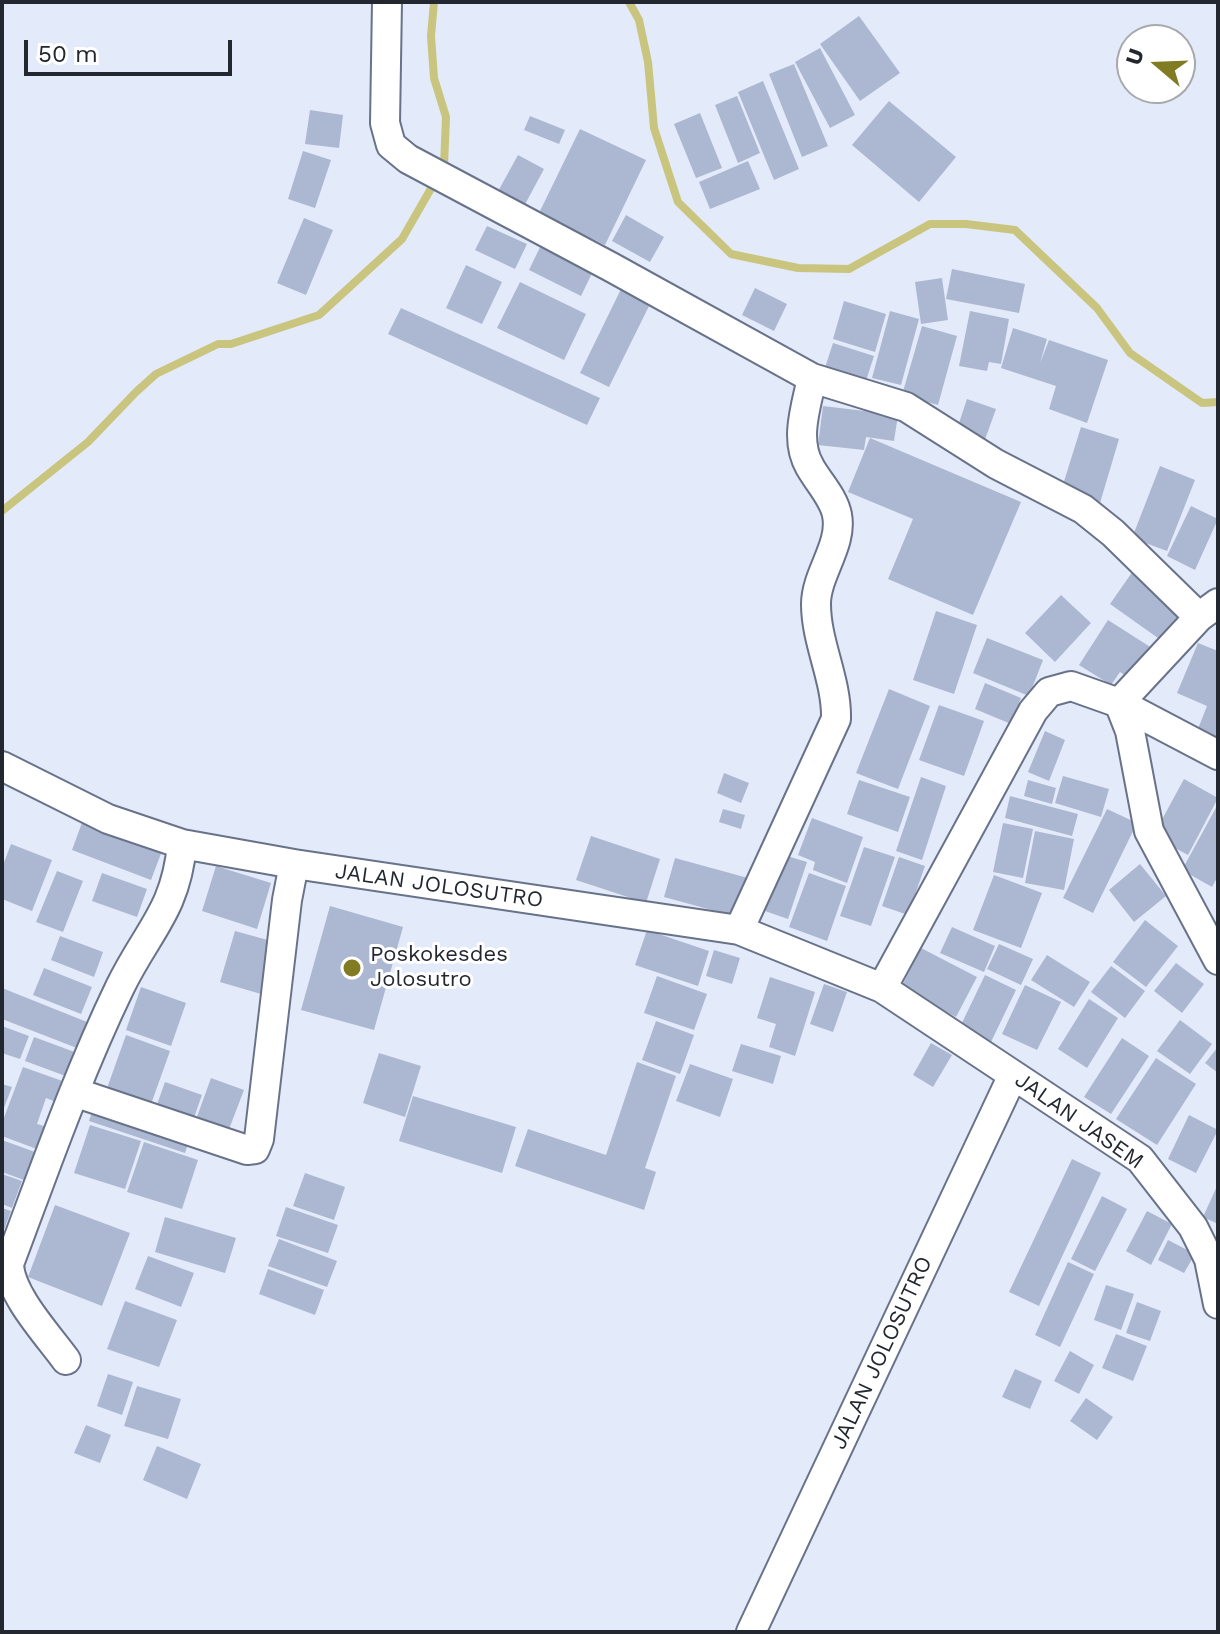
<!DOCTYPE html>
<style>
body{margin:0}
#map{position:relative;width:1220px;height:1634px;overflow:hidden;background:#e3eafa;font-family:"Work Sans",sans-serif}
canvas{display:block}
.frame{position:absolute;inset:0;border:4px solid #222730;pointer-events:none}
.north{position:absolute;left:1116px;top:24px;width:80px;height:80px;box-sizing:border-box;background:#fff;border:2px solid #a7a9ac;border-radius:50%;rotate:289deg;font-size:22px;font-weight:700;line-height:32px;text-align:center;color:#222730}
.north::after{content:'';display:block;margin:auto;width:28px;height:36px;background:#817b21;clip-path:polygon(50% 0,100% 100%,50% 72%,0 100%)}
.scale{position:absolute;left:24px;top:40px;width:208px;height:36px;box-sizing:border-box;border:4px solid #222730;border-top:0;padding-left:10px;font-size:24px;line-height:28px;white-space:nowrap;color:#222730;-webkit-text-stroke:6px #fff;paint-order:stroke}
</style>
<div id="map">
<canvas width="1220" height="1634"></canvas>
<div class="frame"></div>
<div class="north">U</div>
<div class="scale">50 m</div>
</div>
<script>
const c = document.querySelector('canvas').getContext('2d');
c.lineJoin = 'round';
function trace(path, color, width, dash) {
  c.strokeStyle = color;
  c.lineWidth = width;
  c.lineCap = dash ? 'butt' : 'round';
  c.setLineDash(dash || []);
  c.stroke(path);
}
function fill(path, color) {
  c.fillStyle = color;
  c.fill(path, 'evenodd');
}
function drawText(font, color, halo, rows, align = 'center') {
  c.font = font + ' "Work Sans",sans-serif';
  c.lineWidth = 6;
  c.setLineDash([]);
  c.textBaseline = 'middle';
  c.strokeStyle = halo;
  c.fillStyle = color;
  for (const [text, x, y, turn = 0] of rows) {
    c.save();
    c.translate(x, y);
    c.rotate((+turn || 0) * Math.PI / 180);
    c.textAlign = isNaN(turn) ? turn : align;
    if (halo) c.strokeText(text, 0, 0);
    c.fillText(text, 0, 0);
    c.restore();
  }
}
const stream = new Path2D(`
 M629,2L639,20L648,62L654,128L678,202L731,254L798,268L849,269L930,224H966L1015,230L1097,308L1130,353L1202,403L1218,402
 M2,511L88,442L136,392L156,374L218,344H231L319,315L402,239L444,166L446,117L434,78L431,36L434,2`);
const building = new Path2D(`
 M859,16L900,73L860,101L820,44Z
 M820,48L855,115L830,128L795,62Z
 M794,64L828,146L802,157L769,74Z
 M763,81L799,169L774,180L738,92Z
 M737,96L760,153L738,163L715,105Z
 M889,101L956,157L919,202L852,145Z
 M310,110L343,115L339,148L305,144Z
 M700,113L722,168L696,178L674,124Z
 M530,116L565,130L559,144L524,130Z
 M580,129L646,160L605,245L539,213Z
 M303,151L331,160L315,208L288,199Z
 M518,155L544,169L522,210L496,195Z
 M748,161L760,189L710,209L699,182Z
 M626,215L664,237L650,262L612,241Z
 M304,218L333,230L306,295L277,283Z
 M487,226L527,244L515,269L475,250Z
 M543,241L595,267L581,296L529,270Z
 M466,265L502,282L482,324L446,308Z
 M952,269L1025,284L1019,313L946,299Z
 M942,278L948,320L921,324L915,282Z
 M520,282L586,314L564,360L497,328Z
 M622,287L651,302L609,387L580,373Z
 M755,288L787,304L774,331L742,315Z
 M844,301L886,314L875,352L833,339Z
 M401,308L600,398L587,425L388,334Z
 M890,311L919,319L901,385L872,378Z
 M970,311L1009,319L1001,364L989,362L987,371L959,366Z
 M922,326L957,336L938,405L902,395Z
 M1013,328L1047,339L1040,363L1049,340L1108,360L1087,423L1049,409L1056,386L1001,368Z
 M833,343L874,356L863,390L822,377Z
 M967,399L996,409L983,445L955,435Z
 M823,406L898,415L894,441L866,437L864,450L818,445Z
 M1081,427L1119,439L1100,503L1061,491Z
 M870,438L1021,502L973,615L888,579L913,519L848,492Z
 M1160,466L1195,480L1167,551L1132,538Z
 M1191,506L1218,519L1195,570L1167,556Z
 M1133,571L1188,611L1165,643L1110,604Z
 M1061,595L1091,623L1055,662L1025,633Z
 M936,611L977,625L954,694L913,680Z
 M1108,620L1155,650L1134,682L1120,672L1111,685L1079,665Z
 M987,638L1043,660L1029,696L973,673Z
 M1198,643L1218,651V749L1194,739L1207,706L1177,693Z
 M985,683L1021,698L1011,724L975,709Z
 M889,689L930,706L898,789L856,773Z
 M939,705L984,721L964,776L919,760Z
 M1045,731L1065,740L1049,781L1028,772Z
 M724,773L749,783L741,803L717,793Z
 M1063,776L1109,789L1101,817L1055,803Z
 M921,777L946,786L922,860L896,851Z
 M1184,779L1218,798L1188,855L1153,836Z
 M859,780L910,797L898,832L847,814Z
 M1028,780L1056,788L1052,804L1024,796Z
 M1010,796L1078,814L1072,836L1005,818Z
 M1218,804V876L1212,887L1182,870Z
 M723,809L745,815L741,829L719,822Z
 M1107,809L1137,823L1093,913L1063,898Z
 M812,818L863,837L847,883L813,870L815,862L798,855Z
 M83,820L162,851L151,880L72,850Z
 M1003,823L1033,829L1023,878L993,872Z
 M1035,831L1074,839L1064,890L1025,883Z
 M591,836L660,859L646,903L576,880Z
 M11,844L52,860L32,911L2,899V868Z
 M864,847L895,857L871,926L840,916Z
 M784,855L807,862L788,919L765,911Z
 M899,857L925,866L908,915L882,906Z
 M675,858L748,878L737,917L664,897Z
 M1140,864L1166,896L1134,922L1109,890Z
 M216,866L271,883L257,929L202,911Z
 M57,871L83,881L63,932L36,922Z
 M102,873L147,889L137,917L92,901Z
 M809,873L846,886L827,941L789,927Z
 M994,875L1042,893L1021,948L973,930Z
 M330,906L403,927L374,1030L301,1010Z
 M1145,920L1178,946L1146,987L1113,962Z
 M952,927L995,946L984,972L940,953Z
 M647,930L709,951L698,986L635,965Z
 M235,931L275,942L261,994L220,982Z
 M60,936L103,952L94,977L51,960Z
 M999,944L1033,959L1021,985L987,969Z
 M921,948L977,977L956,1017L901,988Z
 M714,950L740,958L732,984L706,976Z
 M1047,955L1090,982L1074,1007L1031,980Z
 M1176,963L1204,984L1182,1013L1154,991Z
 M1111,966L1145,991L1125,1018L1091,992Z
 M44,968L92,987L81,1014L33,995Z
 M985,975L1016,990L990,1044L959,1029Z
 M657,976L707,994L694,1030L644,1013Z
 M770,977L815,992L795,1056L769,1047L776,1024L757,1018Z
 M824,984L847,992L833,1032L810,1024Z
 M1025,985L1061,1002L1037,1050L1002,1034Z
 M141,987L186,1003L171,1046L126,1030Z
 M2,988L92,1024L82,1050L2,1019Z
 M1089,999L1118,1018L1087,1068L1058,1049Z
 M1180,1020L1212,1044L1190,1074L1157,1051Z
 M656,1021L694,1035L680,1074L642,1060Z
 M2,1026L29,1036L20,1059L2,1053Z
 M126,1035L170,1051L150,1107L106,1091Z
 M34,1037L80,1054L71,1078L25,1061Z
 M1122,1038L1149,1056L1111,1114L1084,1097Z
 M931,1043L952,1055L933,1087L913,1075Z
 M741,1044L781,1056L773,1084L732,1071Z
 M1218,1047V1073L1205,1063Z
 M379,1053L421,1066L405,1117L363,1103Z
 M1156,1058L1196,1084L1157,1145L1116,1119Z
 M637,1062L676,1076L645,1168L656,1172L644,1210L515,1166L528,1129L606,1155Z
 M690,1064L733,1079L720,1117L676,1101Z
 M23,1067L68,1083L61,1104L46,1098L37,1124L51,1128L42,1151L2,1136V1123Z
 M211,1078L244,1090L226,1137L194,1125Z
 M165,1082L202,1095L191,1126L154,1113Z
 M2,1084L12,1087L2,1113Z
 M413,1096L516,1127L502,1173L399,1141Z
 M95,1103L191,1135L185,1153L89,1121Z
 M1189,1115L1218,1130L1196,1173L1168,1159Z
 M90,1125L141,1141L125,1189L74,1173Z
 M2,1140L35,1152L24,1180L2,1172Z
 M144,1142L198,1160L182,1209L127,1192Z
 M1072,1159L1101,1173L1039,1306L1009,1292Z
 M305,1173L345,1187L334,1220L293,1206Z
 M2,1174L22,1181L12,1208L2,1204Z
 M1218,1184V1224L1203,1217Z
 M1102,1196L1127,1209L1095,1271L1071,1259Z
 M55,1205L130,1233L102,1306L28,1277Z
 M286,1207L338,1225L328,1253L276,1236Z
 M2,1208L11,1211L2,1235Z
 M1147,1211L1172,1224L1151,1265L1126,1251Z
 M165,1217L236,1238L225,1273L155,1252Z
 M279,1239L337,1261L327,1287L268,1266Z
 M1168,1240L1195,1254L1184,1273L1158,1260Z
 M148,1256L194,1273L181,1307L135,1289Z
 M1068,1262L1094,1274L1060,1347L1035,1335Z
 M268,1269L324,1290L315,1315L259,1294Z
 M1106,1285L1134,1294L1121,1330L1094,1320Z
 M125,1301L177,1320L159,1367L107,1349Z
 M1137,1302L1161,1311L1150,1341L1126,1333Z
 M1116,1334L1147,1346L1133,1381L1102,1368Z
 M1070,1351L1094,1365L1079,1394L1054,1381Z
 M1015,1369L1042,1381L1030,1409L1002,1397Z
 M108,1374L133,1382L122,1415L97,1406Z
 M137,1386L181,1399L168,1439L124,1426Z
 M1086,1398L1113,1417L1097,1440L1070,1421Z
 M86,1425L111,1435L100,1463L74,1453Z
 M157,1446L201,1464L187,1499L143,1480Z`);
const minor = new Path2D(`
 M387,2L385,123L391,145L408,159L611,267L812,378L906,407L996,464L1083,509L1113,533L1199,617
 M1119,703L1130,731L1149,831L1218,960
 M1119,703L1199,617L1218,603
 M2,766L108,819L182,844L294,864L739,930L882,988L1140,1159L1193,1227L1209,1259L1218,1304
 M739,930L836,719C837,680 816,643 816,604C816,574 843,545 837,515C834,498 819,483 810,467C794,440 806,407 812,378
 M882,988L1033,711L1049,692L1071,686L1119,703L1218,755
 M74,1092L247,1150L255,1149L259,1139L287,900L294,864
 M66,1360C48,1335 10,1295 9,1264C44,1171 77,1076 120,987C147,931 176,911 182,844
 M751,1632L1013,1075`);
const markers = [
 [352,968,10,"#817b21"]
];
const streetNames = [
 ["JALAN JOLOSUTRO",439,886,8],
 ["JALAN JASEM",1079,1121,35],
 ["JALAN JOLOSUTRO",882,1353,-65]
];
const poiNames = [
 ["Poskokesdes",370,955],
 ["Jolosutro",370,980]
];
trace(stream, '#c9c57e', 8);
fill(building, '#acb8d1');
trace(minor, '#68738a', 32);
trace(minor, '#fff', 28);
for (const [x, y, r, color] of markers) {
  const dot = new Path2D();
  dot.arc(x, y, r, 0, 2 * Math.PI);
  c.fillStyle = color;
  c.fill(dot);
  trace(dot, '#fff', 3);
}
drawText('22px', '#222730', '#fff', streetNames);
drawText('22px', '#222730', '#fff', poiNames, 'left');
</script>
